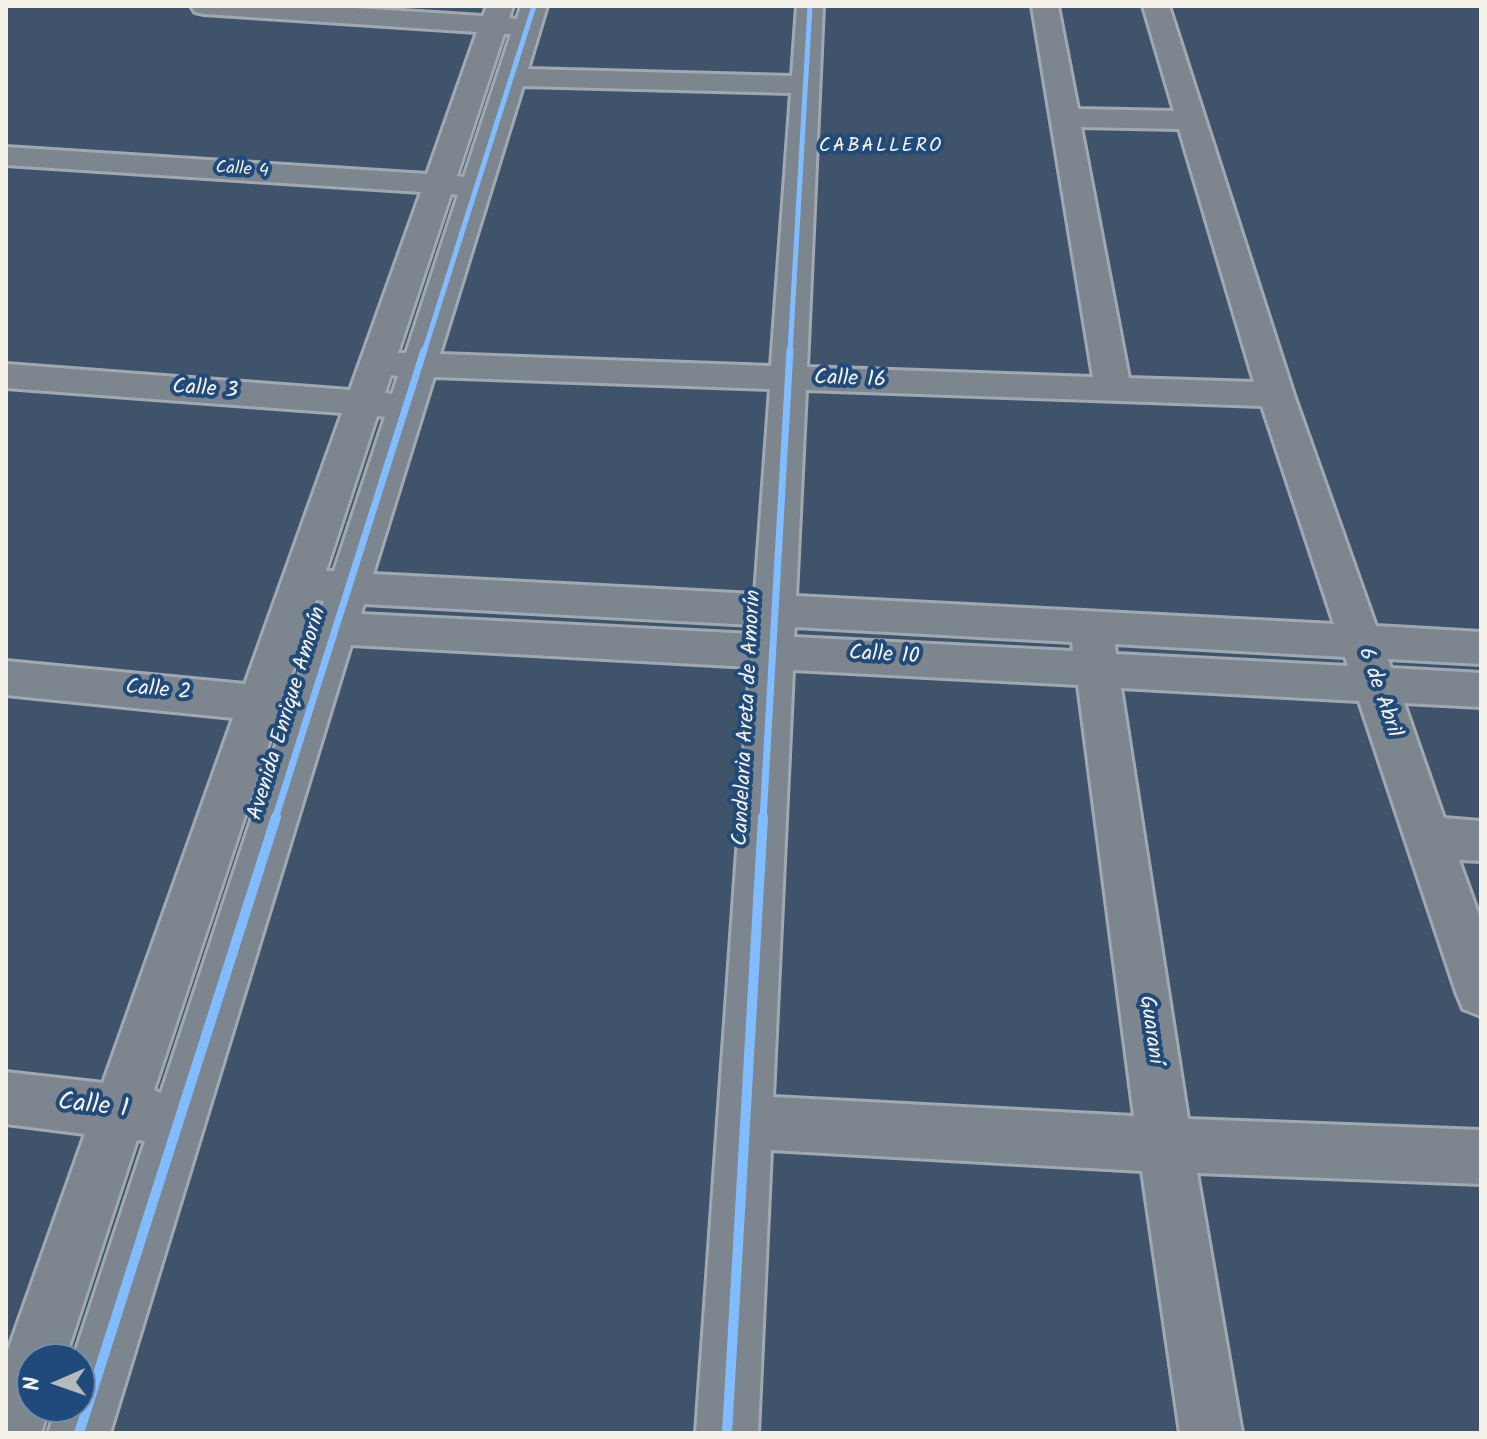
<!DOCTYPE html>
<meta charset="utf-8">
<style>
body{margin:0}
#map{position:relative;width:1487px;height:1439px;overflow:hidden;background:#3f546a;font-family:Kalam,sans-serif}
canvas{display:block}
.frame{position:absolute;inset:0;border:8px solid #f4f1e8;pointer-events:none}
.north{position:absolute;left:16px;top:1343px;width:80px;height:80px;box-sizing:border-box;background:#1f4a7a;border:2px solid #748da6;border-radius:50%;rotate:268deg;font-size:22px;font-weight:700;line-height:32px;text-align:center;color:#f4f1e8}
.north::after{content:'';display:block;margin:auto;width:28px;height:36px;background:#b5babc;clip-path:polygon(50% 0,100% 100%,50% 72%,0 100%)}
</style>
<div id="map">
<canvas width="1487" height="1439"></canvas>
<div class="frame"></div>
<div class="north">N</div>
</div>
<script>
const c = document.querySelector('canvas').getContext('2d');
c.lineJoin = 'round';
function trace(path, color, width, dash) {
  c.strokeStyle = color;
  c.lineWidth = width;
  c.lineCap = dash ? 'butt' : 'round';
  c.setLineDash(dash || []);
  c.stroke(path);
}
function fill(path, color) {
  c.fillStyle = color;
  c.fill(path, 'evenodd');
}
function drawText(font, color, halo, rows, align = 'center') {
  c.font = font + ' Kalam,sans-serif';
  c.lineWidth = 8;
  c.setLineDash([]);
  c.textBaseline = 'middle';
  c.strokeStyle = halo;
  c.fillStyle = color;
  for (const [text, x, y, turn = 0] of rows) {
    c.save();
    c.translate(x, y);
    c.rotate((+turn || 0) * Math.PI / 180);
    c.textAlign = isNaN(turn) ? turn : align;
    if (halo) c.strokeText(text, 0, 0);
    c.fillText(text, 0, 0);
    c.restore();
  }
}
const minor = new Path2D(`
 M191,6H324L483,16L487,6H513L509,18L517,19L521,6H547L528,69L792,76L797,6H823L807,367L1093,377L1032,6H1058L1078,109L1174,111L1143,6H1169L1294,395L1376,626L1481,632V664L1388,659L1391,668L1481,673V707L1404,703L1444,818L1481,821V861L1459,860L1481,921V1016L1463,1009L1456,992L1359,701L1121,688L1188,1119L1481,1130V1184L1197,1173L1242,1433H1180L1142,1171L771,1150L758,1433H696L750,667L351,645L110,1433H48L57,1407H80V1359H73L145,1141L137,1140L65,1359H32V1407H49L41,1433H6V1356L85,1134L6,1124V1072L103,1083L233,718L6,695V661L245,684L342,413L6,388V364L350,390L421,192L6,165V147L427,174L477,32L204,14L195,12ZM504,34H511L464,177L457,176ZM523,86L791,93L771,366L440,354ZM1081,127L1179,129L1254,382L1129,378ZM451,194L458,195L406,353H398ZM391,375L398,376L392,394L385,393ZM434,377L770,389L755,594L373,574ZM806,390L1262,406L1334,624L796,596ZM377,416L385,417L334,571H326ZM316,600L324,601L320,612L313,611ZM364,604L753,625V634L361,614ZM795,627L1072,642L1073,651L794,637ZM303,641L310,643L294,691L287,688ZM1115,644L1345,657L1348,666L1116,654ZM793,670L1078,685L1134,1116L773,1097ZM276,722L283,723L161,1093L154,1090Z`);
const cyclewayFar2 = new Path2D(`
 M424,352L534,6
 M790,352L810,6`);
const cyclewayFar1 = new Path2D(`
 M275,819L424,350
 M763,819L790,350`);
const cycleway = new Path2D(`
 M79,1433L276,817
 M727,1433L763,817`);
const farStreetnames = [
 ["Calle 4",242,171,4]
];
const farNeighbourhoodnames = [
 ["CABALLERO",881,148]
];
const streetNames = [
 ["Calle 16",850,381,2],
 ["Calle 3",205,391,4],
 ["Calle 10",884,657,3],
 ["Calle 2",158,692,5],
 ["6 de Abril",1378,693,71],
 ["Avenida Enrique Amorín",289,714,-73],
 ["Candelaria Areta de Amorín",749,718,-87],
 ["Guaraní",1149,1030,82]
];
const nearStreetnames = [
 ["Calle 1",93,1108,6]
];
trace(minor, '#a0a9b2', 6);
fill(minor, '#7d868e');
trace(cyclewayFar2, '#80bcff', 5);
trace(cyclewayFar1, '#80bcff', 7);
trace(cycleway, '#80bcff', 10);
drawText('18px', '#f4f1e8', '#1f4a7a', farStreetnames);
c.letterSpacing = '2px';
drawText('20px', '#f4f1e8', '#1f4a7a', farNeighbourhoodnames);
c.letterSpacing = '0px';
drawText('22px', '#f4f1e8', '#1f4a7a', streetNames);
drawText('26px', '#f4f1e8', '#1f4a7a', nearStreetnames);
</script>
